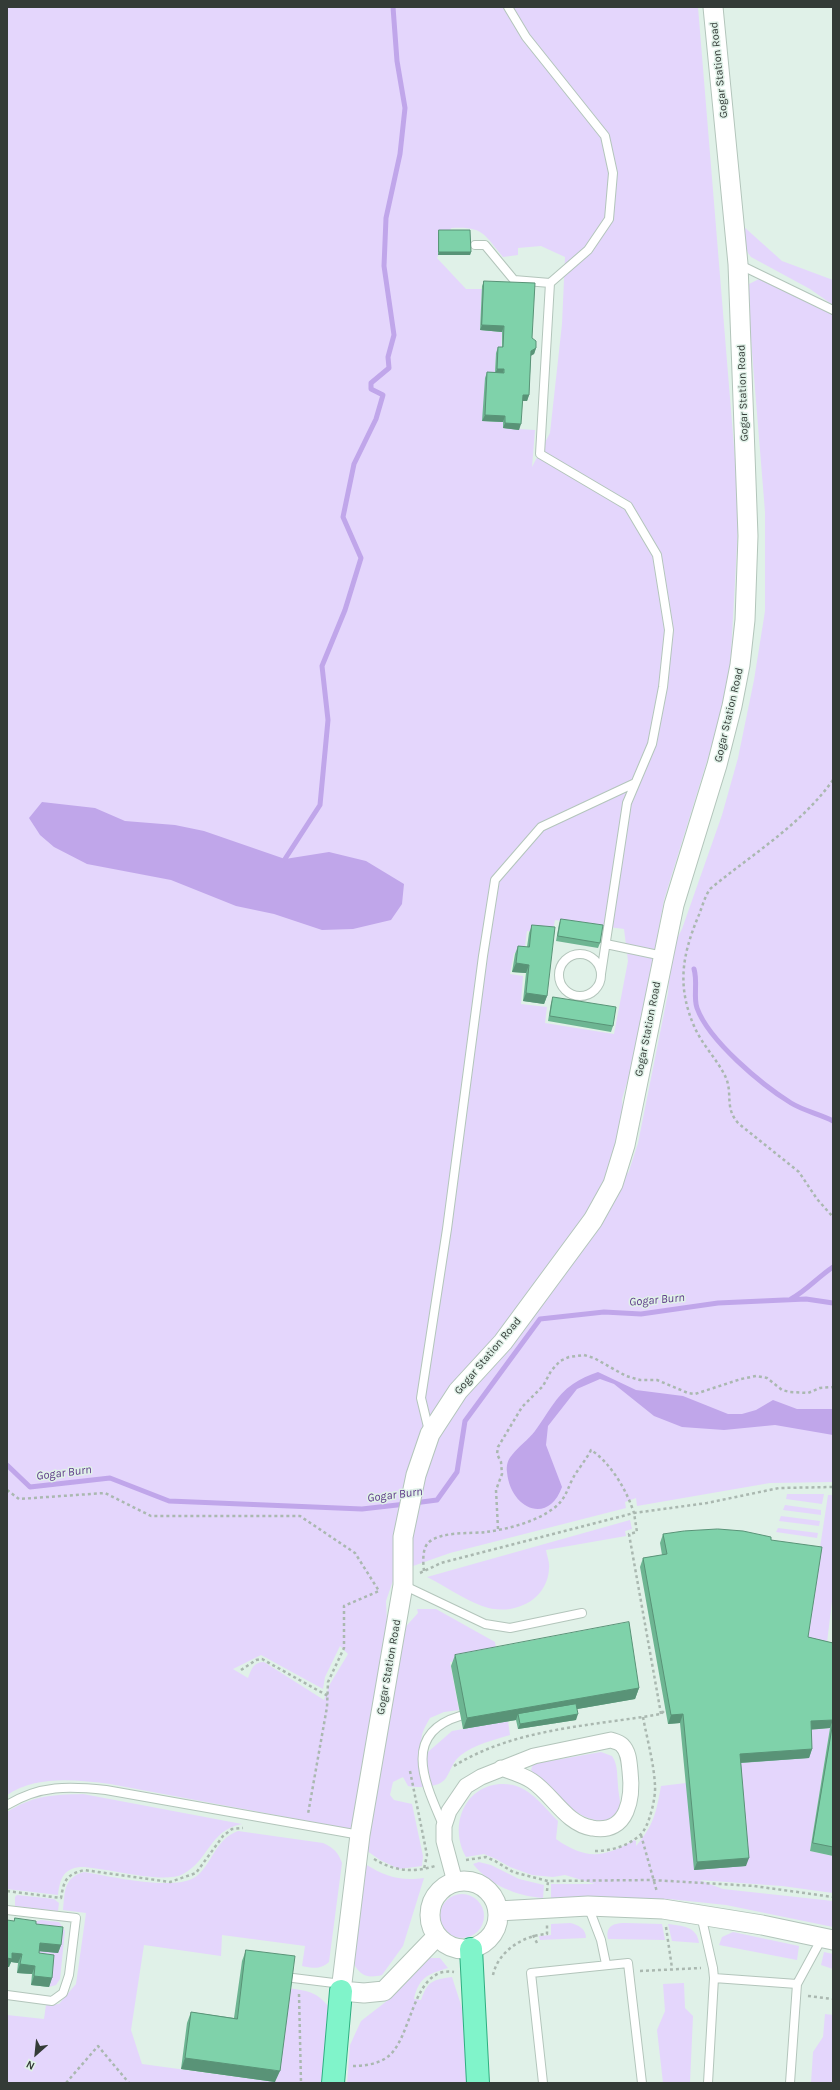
<!DOCTYPE html>
<style>
body{margin:0}
#map{position:relative;width:840px;height:2090px;overflow:hidden;background:#e0f1e8;font-family:Karla,sans-serif}
canvas{display:block}
.frame{position:absolute;inset:0;border:8px solid #343b37;pointer-events:none}
.north{position:absolute;left:16px;top:2034px;width:40px;height:40px;-webkit-text-stroke:3px #e0f1e8;paint-order:stroke;rotate:207deg;font-size:11px;font-weight:700;line-height:16px;text-align:center;color:#343b37}
.north::after{content:'';display:block;margin:auto;width:14px;height:18px;background:#343b37;clip-path:polygon(50% 0,100% 100%,50% 72%,0 100%)}
</style>
<div id="map">
<canvas width="840" height="2090"></canvas>
<div class="frame"></div>
<div class="north">N</div>
</div>
<script>
const c = document.querySelector('canvas').getContext('2d');
c.lineJoin = 'round';
function fill(path, color) {
  c.fillStyle = color;
  c.fill(path, 'evenodd');
}
function trace(path, color, width, dash) {
  c.strokeStyle = color;
  c.lineWidth = width;
  c.lineCap = dash ? 'butt' : 'round';
  c.setLineDash(dash || []);
  c.stroke(path);
}
function drawText(font, color, halo, rows, align = 'center') {
  c.font = font + ' Karla,sans-serif';
  c.lineWidth = 3;
  c.setLineDash([]);
  c.textBaseline = 'middle';
  c.strokeStyle = halo;
  c.fillStyle = color;
  for (const [text, x, y, turn = 0] of rows) {
    c.save();
    c.translate(x, y);
    c.rotate((+turn || 0) * Math.PI / 180);
    c.textAlign = isNaN(turn) ? turn : align;
    if (halo) c.strokeText(text, 0, 0);
    c.fillText(text, 0, 0);
    c.restore();
  }
}
const green = new Path2D(`
 M7,7H698L739,508L729,690L664,900L635,1056L622,1099L628,1174L638,1143L668,993L672,948L682,929L722,815L738,758L754,680L765,611V512L747,290L749,284L761,278L833,314V1482L770,1483L637,1506L636,1498L625,1502L626,1508L450,1553L396,1572L386,1601L387,1623L400,1633L418,1613L417,1609H436L495,1642L497,1654L450,1662L459,1710L444,1712L430,1718C423,1730 416,1742 428,1752L452,1731L508,1721L510,1735C494,1740 475,1744 461,1755C453,1761 451,1770 446,1778C440,1788 418,1788 408,1786L403,1777L393,1782L390,1795L394,1800L412,1804L423,1856L422,1866L399,1869L380,1860L363,1848L366,1832L110,1784C75,1780 38,1775 7,1795ZM451,228C483,226 484,234 503,257L518,255V248L541,246L565,257L562,324L550,433L532,467L535,430L503,428V422L483,421L495,374L496,353H501L502,332L480,330L482,289H466L437,258L450,233ZM555,920L624,929L628,961L614,1034L545,1023L547,1007L521,1004L523,976L510,974L514,953L524,954L527,931L552,935ZM340,1646L348,1654L330,1684L324,1700L264,1662C253,1662 251,1670 248,1678L233,1669L261,1655L323,1689L325,1677Z
 M743,226L782,261L833,280V305L810,289L751,257C743,248 744,237 743,226Z
 M787,1494H824L822,1504L786,1499Z
 M828,1495H833V1593L826,1651L805,1646Z
 M785,1505L821,1510V1515L783,1510Z
 M781,1516L820,1521L819,1526L779,1521Z
 M630,1520L632,1529L625,1531L626,1536L546,1550C547,1556 550,1563 549,1569C547,1602 511,1617 482,1606C463,1599 445,1586 427,1577Z
 M778,1528L818,1533L817,1538L776,1532Z
 M830,1728L810,1851L833,1856V1893L782,1886L699,1880L723,1889L833,1901V1927L726,1905L669,1899L551,1898V1884H595L565,1875L553,1877L532,1875L510,1867L496,1859L484,1854L466,1857C446,1821 470,1777 513,1785C531,1789 545,1808 558,1821L556,1839C586,1860 604,1858 634,1840L636,1841V1846C654,1825 656,1813 661,1786L686,1783L737,1763L808,1730Z
 M601,1752L612,1756C618,1764 617,1776 618,1785C618,1791 620,1798 620,1804C619,1809 616,1814 612,1817C590,1834 543,1787 531,1770L533,1764Z
 M83,1794L242,1824C208,1831 210,1860 183,1874C163,1885 105,1867 80,1867C63,1869 60,1879 58,1895L7,1889V1812C34,1795 52,1795 83,1794Z
 M238,1831L323,1843C334,1848 338,1852 342,1863L329,1962C320,1970 313,1968 302,1966L305,1946L222,1935L221,1956L144,1945L131,2030L142,2064L275,2082L288,1988C307,1991 316,1991 328,2006L322,2083H7V2015L44,2019L46,2005L59,2004L76,1984L86,1913L63,1910C65,1892 63,1878 84,1872C109,1876 179,1893 198,1875C214,1860 215,1840 238,1831Z
 M479,1862L491,1865L519,1879L544,1885L543,1898C516,1896 490,1885 473,1864Z
 M365,1864C386,1877 400,1881 424,1878L403,1946L382,1975C366,1979 359,1975 352,1960Z
 M440 1916a22 22 0 1 1 44 0a22 22 0 1 1-44 0Z
 M17,1895L54,1899L59,1903L58,1911L15,1906V1897Z
 M41,1920L59,1922L65,1931L60,1979L56,1985L49,1987L36,1962L35,1922Z
 M570,1923C579,1925 586,1929 586,1938L540,1940L539,1936L551,1935V1924Z
 M626,1923L662,1924L665,1940L608,1939C605,1925 615,1923 626,1923Z
 M668,1924C682,1926 697,1926 699,1943L672,1941Z
 M733,1932L799,1946L797,1960L719,1945L722,1937Z
 M824,1952L833,1954V1969L821,1965Z
 M430,1958H440L448,1968C428,1974 419,1977 414,1999L421,2000C428,1980 433,1980 452,1977L462,2008L467,2083H347L350,2045L361,2021L392,1997Z
 M684,1983L685,2008L693,2016L690,2083H663L657,2030L665,2011L663,1984Z
 M825,2014L833,2015V2083H811L813,2052L823,2037Z`);
const water = new Path2D(`
 M42,802L95,808L125,821L175,825L204,831L285,859L329,852L366,861L404,884L402,904L391,920L353,929L322,930L274,914L236,906L171,880L87,864L54,847L40,835L29,818Z
 M598,1372L636,1390L683,1396L728,1414H742L756,1410L773,1400L797,1409H833V1435L775,1425L724,1430L682,1427L654,1416L614,1384L600,1379L577,1389L548,1426L546,1445L562,1487C548,1526 510,1508 507,1472C506,1466 508,1459 512,1455C519,1446 528,1440 535,1431C547,1415 556,1395 573,1384C580,1379 589,1375 598,1372Z`);
const stream = new Path2D(`
 M285,859L320,805L328,720L322,666L345,610L361,558L343,517L354,464L376,419L383,395L371,389V383L389,368L388,357L394,335L384,266L386,218L400,154L405,108L397,61L393,7
 M694,969C698,982 693,997 697,1008C709,1041 762,1085 791,1103C804,1111 820,1114 833,1121
 M791,1299C806,1291 818,1277 833,1267
 M7,1465L30,1487L110,1478L169,1501L362,1509L406,1504
 M414,1503L437,1500L457,1472L465,1421L540,1319L604,1312L641,1314L718,1303L806,1299L833,1303`);
const path = new Path2D(`
 M833,780C800,826 752,854 710,889C704,898 702,908 698,917C682,956 677,986 694,1026C702,1045 718,1060 726,1078C733,1095 724,1108 739,1124L799,1172L817,1199L833,1217
 M7,1490L19,1499L105,1493L151,1516H300L355,1553L379,1591L344,1606V1648L328,1682L327,1707L308,1814
 M498,1529L496,1490L502,1474L501,1462L497,1454L498,1447L522,1407L543,1386L551,1371L560,1361L569,1357L584,1355L594,1358L626,1376L640,1380H657L688,1393L695,1394L741,1379L756,1376L767,1378L782,1390L790,1392L808,1393L820,1388L833,1387
 M420,1573L441,1563L634,1513C627,1491 611,1463 591,1450C586,1460 578,1469 573,1478C567,1490 565,1500 554,1508C536,1522 508,1529 486,1532C469,1534 443,1531 429,1542C422,1548 423,1562 424,1571
 M241,1670L256,1660L262,1659L328,1696
 M661,1714L629,1534L637,1532L634,1513L707,1503L779,1488L833,1487
 M454,1766C515,1728 592,1726 661,1714L666,1709
 M410,1771L427,1855L424,1869
 M641,1835L657,1892
 M595,1851C611,1851 628,1846 640,1835C649,1828 656,1797 655,1786C654,1763 647,1739 643,1717
 M374,1859C394,1871 412,1873 435,1866
 M466,1860L486,1857L495,1861L513,1872L548,1881L652,1880L754,1886L833,1897
 M7,1891L61,1898C64,1880 66,1875 84,1870L170,1882L196,1873L223,1836L232,1829L243,1828
 M547,1891L548,1881
 M666,1927L672,1968
 M533,1935L537,1943
 M640,1971L701,1968
 M493,1975C498,1951 524,1935 547,1934V1924
 M299,1994L301,2083
 M808,1996L833,1999
 M353,2066C364,2066 377,2064 386,2058C413,2041 411,1965 454,1972
 M66,2083L98,2046L129,2083`);
const service = new Path2D(`
 M508,7L526,37L605,136L613,173L609,219L588,250L550,283L540,454L628,506L657,555L669,630L663,687L652,744L627,803L601,974
 M475,245H485L514,280L550,283
 M738,264L833,310
 M606,944L663,956
 M559 975a21 21 0 1 1 42 0a21 21 0 1 1-42 0Z
 M429,1431L421,1398L447,1229L483,956L495,880L541,827L635,783
 M403,1585L485,1624L510,1628L582,1613
 M7,1805C40,1785 69,1786 106,1790L360,1835
 M443,1825C426,1785 400,1734 460,1716
 M588,1906L601,1940L606,1964
 M7,1910L76,1918L69,1975L63,1993L52,2001L7,1995
 M701,1915L713,1968L714,1978
 M293,1978L342,1984
 M797,1984L822,1938
 M543,2083L531,1973L628,1963L642,2083
 M708,2083L714,1978L797,1984L790,2083`);
const minor = new Path2D(`
 M455,1882L444,1841V1826L449,1811L466,1786L481,1777L534,1756L611,1740C614,1741 619,1742 622,1745C629,1752 629,1762 630,1771C633,1796 629,1835 592,1828C566,1824 553,1795 532,1781C523,1775 512,1772 501,1768`);
const tertiary = new Path2D(`
 M430 1915a34 34 0 1 1 68 0a34 34 0 1 1-68 0Z
 M498,1911L588,1906L663,1909L762,1925L833,1940
 M437,1936L384,1991L364,1993L341,1991L360,1835L403,1585V1537L416,1475L430,1434L458,1391L503,1342L593,1220L613,1184L625,1145L674,905L717,765L732,706L740,665L745,620L748,536L738,264L713,7`);
const primary = new Path2D(`
 M471,1949L478,2083
 M333,2083L341,1991`);
const wall = new Path2D(`
 M439,230L471,252L470,255H438V233Z
 M484,281L532,338L536,348L534,354L531,355L529,395L527,401H522L519,430L503,428V422L482,421L485,378L487,372H495L496,353L498,347H502V332L480,330L482,286Z
 M561,919L600,943L598,948L556,941L559,924Z
 M532,925L547,996L544,1004L523,1001L526,973L512,972L515,954L518,946L527,947L529,933Z
 M553,997L613,1026L611,1032L548,1021L551,1003Z
 M663,1534L771,1540L808,1637L833,1643V1856L810,1851L830,1728L811,1729L812,1749L809,1758L741,1763L746,1866L694,1870L680,1723L668,1724L640,1567L643,1558L662,1555L660,1543Z
 M455,1655L639,1688L635,1699L577,1709L576,1720L518,1729L516,1720L463,1729L451,1666Z
 M15,1918L36,1924L61,1945L58,1953L39,1951V1953L52,1978L49,1987L31,1985L32,1974L17,1973L18,1963L11,1962L9,1967L14,1921Z
 M246,1950L275,2082L181,2069L187,2023L191,2012L234,2018L242,1961Z`);
const shadedWall = new Path2D(`
 M439,252H471L470,255H438Z
 M482,325L504,326L502,332L480,330Z
 M536,348L534,354L529,357L531,351Z
 M497,369H504L502,375L495,374Z
 M523,395H529L527,401H520Z
 M485,415L505,416L503,422L482,421Z
 M505,423L521,424L519,430L503,428Z
 M516,963L529,965L526,973L512,972Z
 M526,993L547,996L544,1004L523,1001Z
 M639,1688L635,1699L520,1719L518,1714L516,1720L463,1729L467,1718Z
 M578,1714L576,1720L518,1729L520,1724Z
 M683,1714L680,1723L668,1724L671,1715Z
 M833,1720L830,1728L808,1730L811,1721Z
 M812,1749L809,1758L737,1763L740,1754Z
 M749,1858L746,1866L694,1870L697,1862Z
 M40,1943L61,1945L58,1953L37,1951Z
 M12,1953L22,1954L18,1963L11,1962L9,1967H7V1958Z
 M20,1964L35,1966L32,1974L17,1973Z
 M34,1976L52,1978L49,1987L31,1985Z
 M185,2058L280,2071L275,2082L181,2069Z`);
const building = new Path2D(`
 M439,230H470L471,252H439Z
 M484,281L535,283L532,338L536,341V348L531,351L529,395H523L521,424L505,423V416L485,415L487,372L504,373V369H497L498,347H503L504,326L482,325Z
 M561,919L603,925L600,943L558,936Z
 M532,925L555,927L547,996L526,993L529,965L516,963L518,946L529,947Z
 M553,997L616,1007L613,1026L550,1016Z
 M718,1529L743,1531L771,1537V1540L822,1547L808,1637L833,1643V1720L811,1721L812,1749L740,1754L749,1858L697,1862L683,1714L671,1715L643,1558L667,1554L663,1534L684,1531Z
 M629,1622L639,1688L467,1718L455,1655Z
 M576,1704L578,1714L520,1724L518,1714Z
 M833,1722V1847L813,1843Z
 M15,1918L36,1921V1924L63,1927L61,1945L40,1943L39,1953L54,1955L52,1978L34,1976L35,1966L20,1964L22,1954L12,1953V1959L7,1958V1920L14,1921Z
 M246,1950L295,1956L280,2071L185,2058L191,2012L237,2019Z`);
const streetNames = [
 ["Gogar Station Road",719,70,-96],
 ["Gogar Station Road",743,393,-92],
 ["Gogar Station Road",729,715,-77],
 ["Gogar Station Road",648,1029,-79],
 ["Gogar Station Road",488,1356,-50],
 ["Gogar Station Road",389,1667,-80]
];
const waterNames = [
 ["Gogar Burn",657,1300,-5],
 ["Gogar Burn",64,1473,-7],
 ["Gogar Burn",395,1495,-7]
];
fill(green, '#e4d6fc');
fill(water, '#c0a6ea');
trace(stream, '#c0a6ea', 5);
trace(service, '#b3c5bb', 10);
trace(minor, '#b3c5bb', 17);
trace(tertiary, '#b3c5bb', 21);
trace(primary, '#2eae80', 24);
trace(path, '#aab8b0', 2.5, [3, 3]);
trace(service, '#fff', 8);
trace(minor, '#fff', 15);
trace(tertiary, '#fff', 19);
trace(primary, '#80f4ca', 22);
fill(wall, '#6db592');
fill(shadedWall, '#599377');
fill(building, '#7fd2aa');
trace(building, '#599377', 1);
drawText('11px', '#343b37', '#e0f1e8', streetNames);
drawText('italic 12px', '#5b3787', '#e0f1e8', waterNames);
</script>
